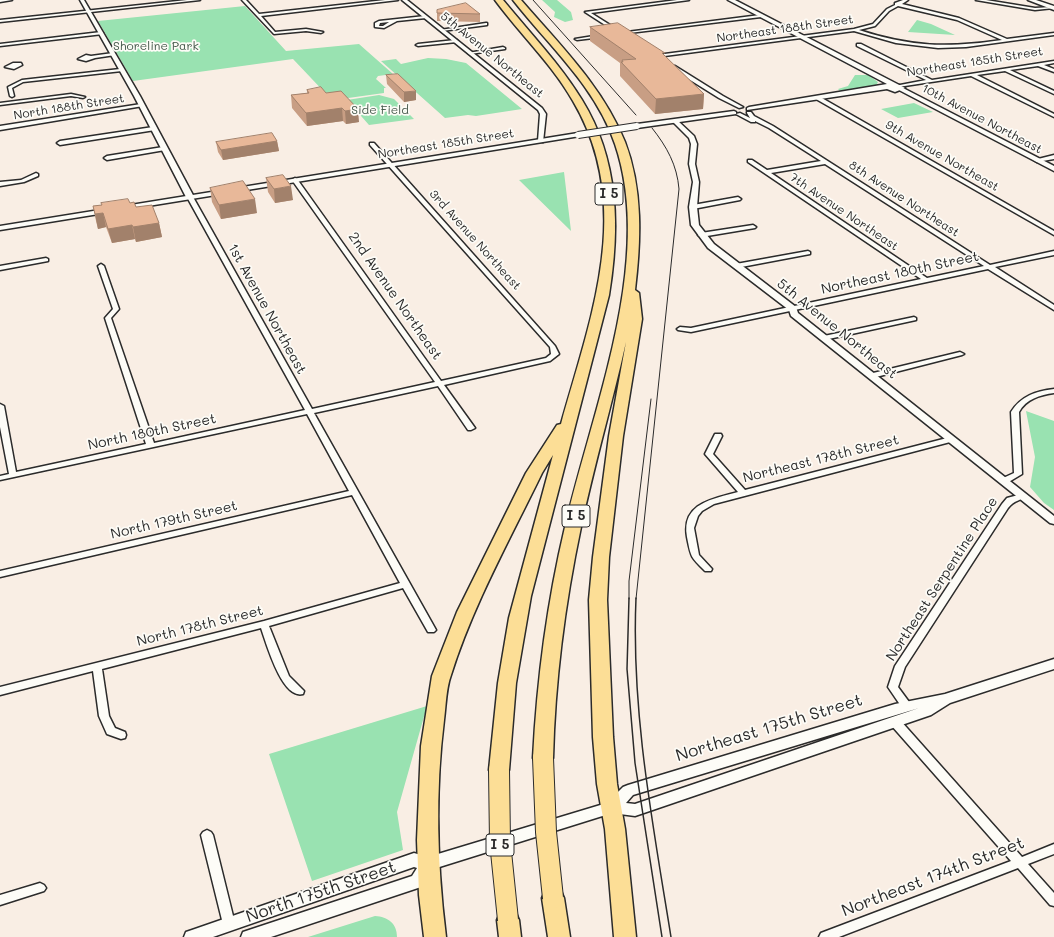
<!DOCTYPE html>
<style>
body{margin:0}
canvas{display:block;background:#f9eee4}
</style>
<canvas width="1054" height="937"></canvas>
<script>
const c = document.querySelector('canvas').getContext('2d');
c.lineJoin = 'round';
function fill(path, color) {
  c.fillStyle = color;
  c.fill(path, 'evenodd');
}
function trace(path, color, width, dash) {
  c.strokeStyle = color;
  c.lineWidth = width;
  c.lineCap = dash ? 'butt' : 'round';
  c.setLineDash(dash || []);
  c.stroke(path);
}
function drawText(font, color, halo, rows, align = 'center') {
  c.font = font + ' Mali,sans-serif';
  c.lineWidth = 3.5;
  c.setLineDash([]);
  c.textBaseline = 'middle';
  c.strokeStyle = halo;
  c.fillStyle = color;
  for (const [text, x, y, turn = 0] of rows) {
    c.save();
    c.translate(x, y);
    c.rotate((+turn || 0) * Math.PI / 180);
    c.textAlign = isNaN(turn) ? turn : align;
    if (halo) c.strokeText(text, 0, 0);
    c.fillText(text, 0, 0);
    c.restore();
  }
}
const green = new Path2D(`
 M542,0H557L571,12L573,20L565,22L554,17L555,12Z
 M245,6L286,51L359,44L393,74L378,76L376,79L386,88H384V93L341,99L329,97L293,59L133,81L98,21Z
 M917,20L931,24L955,35L908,32Z
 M428,58L446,59L466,63L522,109L476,116L468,115L445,118L381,61L396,59L401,64Z
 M855,75H868L878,82L876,86L841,92L838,89L848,86Z
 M379,95L394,99L414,119L369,125L347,100Z
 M914,103L933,112L898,118L881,109Z
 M564,172L571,231L519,180Z
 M1026,411L1054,421V510L1044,503L1030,487L1035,457Z
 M427,706L397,812L403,850L312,881L269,754Z
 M375,916C388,917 397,923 397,937H308Z`);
const minor = new Path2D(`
 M0,0H12L0,2Z
 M187,0H200L0,22V20Z
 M242,0H246L259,14L385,0H398L261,16L275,32L306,29L323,32L321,33L306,31L274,34Z
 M677,0H689L591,13L618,30V31L616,32L585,12Z
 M903,0H908L902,4L959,18L1007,39L1054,33V35L966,47L938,48L896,43L854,31L657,57L655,56L657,55L854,29L873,24L887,9L895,5V3ZM898,6L957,20L1002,40C948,48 911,47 859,30L875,26L889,11Z
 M976,0H986L1035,8L1052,7L1054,8L1035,10Z
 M760,15L761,17L621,34L619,33Z
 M425,16L426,18L397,21L384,28L375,27V23L379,21ZM389,22L383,26H379L380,23Z
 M486,23H487V25L442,31L440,30Z
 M101,32L103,33V34L0,46V44Z
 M600,35L602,36V37L577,40L575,39Z
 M455,40H457V42L418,46L416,45L418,44Z
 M857,44H861L932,80L1054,61V63L1044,65L1054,69V72L1038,66L1010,70L1054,91V94L1005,71L977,75L1054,114V117L971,76L898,87V85H900L926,80L857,46Z
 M503,47L505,48V49L470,54L468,53Z
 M113,53L115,54V55L95,58L86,61L78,59L86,55L91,56Z
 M13,63H21L22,65L14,69L5,67Z
 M671,66H675L723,96L743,107L739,108L719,98L671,68Z
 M120,69H122V71L23,82L12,88L14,96L12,97L10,96L8,87L22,80Z
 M71,94L85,97L83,98L71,96L0,105V103Z
 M816,97H820L1054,231V235L816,99Z
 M141,104L143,105V106L0,130V126Z
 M747,112H751L754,116L773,126L990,265L1054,251V255L995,267L1054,305V310L988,269L691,332L678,330L677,329L680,327L691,328L921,279L748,162V160H752L767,170L821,161L769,128L755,121V122H751L736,114L740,113L750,118L747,113ZM825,164L984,266L927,278L771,173Z
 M153,127L156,129L155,130L60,145L57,143L60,141Z
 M370,143H374L555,346L559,354L550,361L444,385L475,428L471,430H468L438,386L314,413L436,630L434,632H428L403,588L269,626L289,676L304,691L303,694C282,700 266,642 261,628L102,669L109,716L115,728L125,732L126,735L125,738L121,739L107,734L99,716L93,671L0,695V687L264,621L400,583L352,495L0,577V571L349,491L307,414L0,480V476L9,474L0,427V404L4,406L16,472L146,444L105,318L113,309L98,266L101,264L104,266L119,309L111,318L154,443L305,410L187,197L188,196L193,197L312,409L435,382L292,180L295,178L297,179L441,381L546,358L551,354L550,347L370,145Z
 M163,147L165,148V150L107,160L104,158L107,156Z
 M1054,155V159L1037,162L1034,160Z
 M36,173L38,174V176L24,182L0,186V182L21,180Z
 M738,197L741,199L740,200L693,209L690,207L693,205Z
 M753,225L756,227L755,228L701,237L698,235L701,233Z
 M808,251L810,252V254L736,268L733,266L736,264Z
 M46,258L48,259V261L0,270V266Z
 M914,317L916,318V320L824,340L821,338L824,336Z
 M960,352L964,354L962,355L872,378L868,376L869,374Z
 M1054,389V393C1040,395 1026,399 1019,412L1022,474L1007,483H1001L1000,481L1001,479L1014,473L1011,412C1021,396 1036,391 1054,389Z
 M715,434H721L722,436L713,454L745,490L951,437L955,439L954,441L714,504L702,511L698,516L694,528L699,555L712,569L711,571H705C690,556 691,557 687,537C681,503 713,499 738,492L705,454Z
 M1022,494L1026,496C1020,501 1014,500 1008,508L905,667L898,687L912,706L911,709L907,710L903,709L888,687L895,666L1002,504L1007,498Z
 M895,718L899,719L1022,857L1054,844V854L1028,864L1054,893V906L1050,905L1018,868L839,937H819L821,933L1011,861L891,725L890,722L891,719Z
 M207,830L211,832L213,835L235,924L233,928L229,929L225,928L223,924L201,835L203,832Z
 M40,883L44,885L46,888L44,891L0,905V895Z`);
const tertiary = new Path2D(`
 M80,0H84L140,96L194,197L193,199L186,197L134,96Z
 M402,0H407L542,108L546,114L543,142L538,141L540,114L538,110Z
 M899,88H903L1054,166V171L899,90Z
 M673,120H677L694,136L697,144L695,164L699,182L697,207L699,225L714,244L796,307L798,313L1054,516V524L1050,523L791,316L789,310L708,248L691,225L689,207L693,182L689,164L691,144L689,138L673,122Z`);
const secondary = new Path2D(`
 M728,0H735L905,88L895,92L887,89L747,110V108L749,107L887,84Z
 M1028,0H1036L1054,6V10Z
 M734,111L736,112V114L637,128L634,126L637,124Z
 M578,133L582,135L580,136L0,230V226Z
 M1054,659V669L950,703L931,715L635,816L612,813L433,869L424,886L271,937H241L243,932L249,930L412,876L417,868L414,867L213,937H184L186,932L192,930L414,853L428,857L607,803L623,787L628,785L895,704L945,694ZM919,708L635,804L626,803L633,795Z`);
const motorway = new Path2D(`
 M495,0H503C530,33 560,64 582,100C619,160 620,228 609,295L531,596L516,683L509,770L506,775L499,778L492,775L489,770L498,683L509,618L553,455L542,473C510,539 473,605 451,675C446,688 446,705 444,720C435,792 437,865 446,937H424L419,895L417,840L421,746L432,676L457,612L526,473L557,425L561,424C591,317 635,206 573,101C552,64 520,34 495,0Z
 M513,0H521C559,44 603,87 625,142C643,189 641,241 635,290L639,293L642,319L623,436L609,557L607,600L613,737L617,784L625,829L636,937H614L605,829L597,784L593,737L589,600L593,557L609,436L626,342C612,404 594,465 581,527C565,603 555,680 553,758L550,763L543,766L536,763L533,758C537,680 547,603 565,527C592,410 655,261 615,144C596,87 549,46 513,0Z
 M553,889L561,891L564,898L570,937H548L542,898L545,891Z
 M508,910L516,913L519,920L521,937H499L497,920L500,913Z`);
const tramFar1 = new Path2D(`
 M533,0L636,115
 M629,599V581L651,399
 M636,599L679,189C677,165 667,147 652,128`);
const tram = new Path2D(`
 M629,598L627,669L635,763L662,937
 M636,598C631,712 653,825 671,937`);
const secondaryBridge = new Path2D(`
 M578,135L637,126`);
const motorwayBridge = new Path2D(`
 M543,758L546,832L553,898
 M499,770L500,842L508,920`);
const wall = new Path2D(`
 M437,10L480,14V22L437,21Z
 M590,27L665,56L704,94L703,109L655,114L620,76V63L590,41Z
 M386,75L416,100L404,102L387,84Z
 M307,90L326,93L359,122L346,124L343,121L307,126L292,108L291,95L307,93Z
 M277,141L279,151L223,160L218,152L216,142Z
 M266,178L293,200L275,203L268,192Z
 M210,188L257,213L221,219L212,202Z
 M130,203L159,223L162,237L136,242L135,239L112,243L106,227L98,229L96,221L93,206Z`);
const shadedWall = new Path2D(`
 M416,91V100L404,102V92Z
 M704,94L703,109L655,114L656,99Z
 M342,108L343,121L307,126L306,113Z
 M358,109L359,122L346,124L345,111Z
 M277,141L279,151L223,160L221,150Z
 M291,186L293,200L275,203L274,189Z
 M255,199L257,213L221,219L219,205Z
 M103,213L106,227L98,229L95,214Z
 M159,223L162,237L136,242L133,227Z
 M132,225L135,239L112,243L108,229Z`);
const building = new Path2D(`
 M466,3L480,14L437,13V10Z
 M618,23L665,53H662L704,94L656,99L621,62H623L622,60L636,59L590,27Z
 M398,74L416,91L404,92L386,75Z
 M321,87L326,93L341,91L358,109L345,111L342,108L306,113L291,95L309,93L307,90Z
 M272,133L277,141L221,150L216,142Z
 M283,175L291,186L274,189L266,178Z
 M243,181L255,199L219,205L210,188Z
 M128,199L130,203L134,202L136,207L152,205L159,223L133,227L132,225L108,229L103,213L95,214L93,206L102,205L101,203Z`);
const farStreetnames = [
 ["Northeast 188th Street",785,29,-8],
 ["5th Avenue Northeast",492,55,39],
 ["Northeast 185th Street",975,62,-9],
 ["North 188th Street",69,107,-9],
 ["10th Avenue Northeast",982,119,28],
 ["Northeast 185th Street",446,144,-9],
 ["9th Avenue Northeast",942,156,30],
 ["8th Avenue Northeast",904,199,33],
 ["7th Avenue Northeast",844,212,34],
 ["3rd Avenue Northeast",475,240,48]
];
const farParknames = [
 ["Shoreline Park",156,46],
 ["Side Field",380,110]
];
const shields = [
 [609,194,28],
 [576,516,28],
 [500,845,28]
];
const shieldNames = [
 ["I 5",609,194],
 ["I 5",576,516],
 ["I 5",500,845]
];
const streetNames = [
 ["Northeast 180th Street",900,273,-12],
 ["2nd Avenue Northeast",395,296,55],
 ["1st Avenue Northeast",267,309,61],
 ["5th Avenue Northeast",837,329,39],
 ["North 180th Street",152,432,-12],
 ["Northeast 178th Street",821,459,-14],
 ["North 179th Street",174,520,-13],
 ["Northeast Serpentine Place",942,579,-57],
 ["North 178th Street",200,626,-14]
];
const nearStreetnames = [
 ["Northeast 175th Street",769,728,-17],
 ["Northeast 174th Street",933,877,-21],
 ["North 175th Street",321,892,-19]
];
fill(green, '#99e2b1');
trace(minor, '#2b2b2b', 3);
trace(tertiary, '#2b2b2b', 3);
trace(secondary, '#2b2b2b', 3);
trace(motorway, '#2b2b2b', 3);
fill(minor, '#fdfcf7');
fill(tertiary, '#fdfcf7');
fill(secondary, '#fdfcf7');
fill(motorway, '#fcde96');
trace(tramFar1, '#2b2b2b', 1);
trace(tram, '#2b2b2b', 1.5);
trace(secondaryBridge, '#2b2b2b', 8, []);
trace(motorwayBridge, '#2b2b2b', 22, []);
trace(secondaryBridge, '#fdfcf7', 6);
trace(motorwayBridge, '#fcde96', 20);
fill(wall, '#c89e84');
fill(shadedWall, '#a2816b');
fill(building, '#e8b899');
trace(building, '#a2816b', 1);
drawText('12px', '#2b2b2b', '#fdfcf7', farStreetnames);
drawText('12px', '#46594c', '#fdfcf7', farParknames);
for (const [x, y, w] of shields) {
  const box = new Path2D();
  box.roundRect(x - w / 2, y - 11, w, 22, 3);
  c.fillStyle = '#fdfcf7';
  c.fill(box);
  trace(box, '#2b2b2b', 1);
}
drawText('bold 13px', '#2b2b2b', null, shieldNames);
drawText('14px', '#2b2b2b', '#fdfcf7', streetNames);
drawText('17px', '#2b2b2b', '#fdfcf7', nearStreetnames);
</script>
